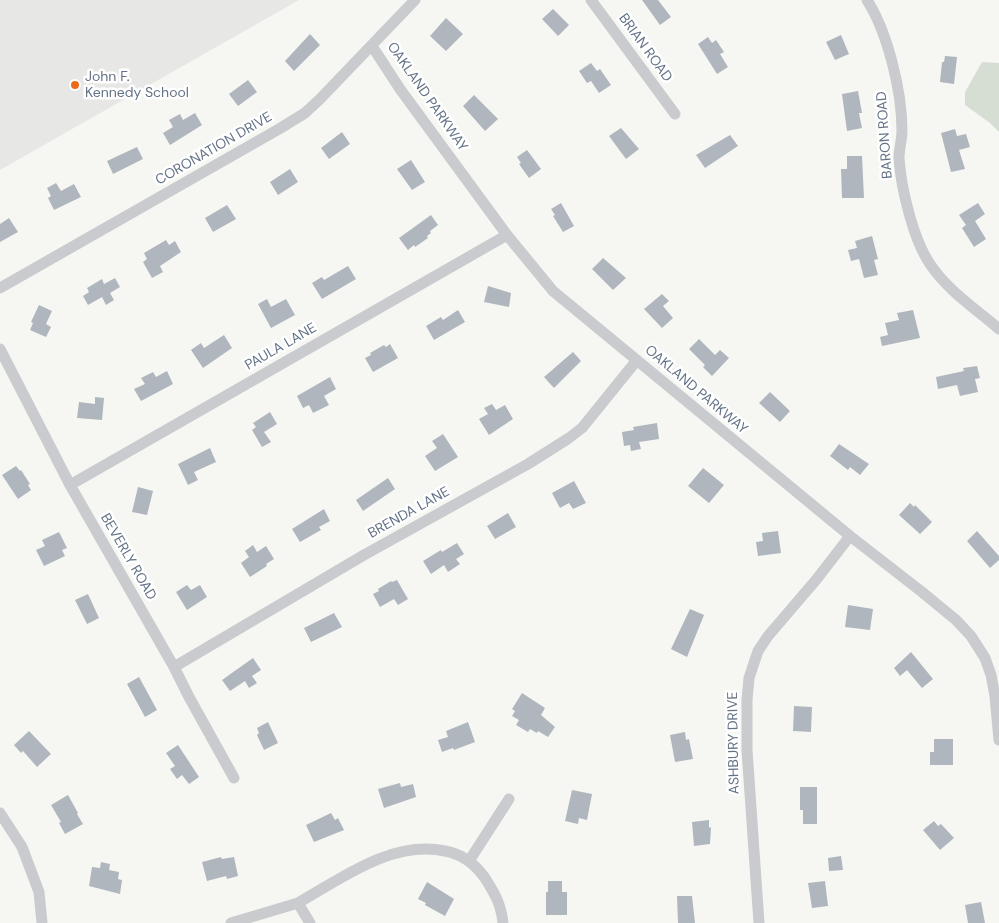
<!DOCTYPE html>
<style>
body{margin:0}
canvas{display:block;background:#f6f7f3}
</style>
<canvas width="999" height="923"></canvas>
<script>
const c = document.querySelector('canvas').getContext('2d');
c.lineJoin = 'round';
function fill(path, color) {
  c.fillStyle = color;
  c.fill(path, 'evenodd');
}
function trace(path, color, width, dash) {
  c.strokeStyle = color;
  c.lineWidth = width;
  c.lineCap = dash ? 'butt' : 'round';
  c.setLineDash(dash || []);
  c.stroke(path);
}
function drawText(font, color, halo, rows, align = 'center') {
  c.font = font + ' "DM Sans",sans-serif';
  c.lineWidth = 5;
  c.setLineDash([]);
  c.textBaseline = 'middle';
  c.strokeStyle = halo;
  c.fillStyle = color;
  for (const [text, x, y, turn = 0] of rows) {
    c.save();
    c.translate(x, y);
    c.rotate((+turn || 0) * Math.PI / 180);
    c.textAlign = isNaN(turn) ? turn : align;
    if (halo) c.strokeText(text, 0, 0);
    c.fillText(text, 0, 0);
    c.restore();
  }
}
const built = new Path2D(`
 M0,0H299L0,170Z`);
const green = new Path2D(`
 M982,62L999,63V132L990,123L965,105V92Z`);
const building = new Path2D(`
 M642,0H658L671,17L660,25Z
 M553,9L569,25L558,36L542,19Z
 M446,18L463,34L446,51L430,36Z
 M310,34L320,45L294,71L285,61Z
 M841,35L849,54L835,60L826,42Z
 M708,37L712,43L716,40L724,52L720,54L728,67L717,74L698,44Z
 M945,56L957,57L954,84L940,82L942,62H944Z
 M591,63L597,71L600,69L611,85L599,93L591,81L587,83L579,71Z
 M248,80L257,92L238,106L229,94Z
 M858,91L862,113H859L862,128L847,131L842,94Z
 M474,95L498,119L485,131L463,106Z
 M195,113L202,125L170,145L163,133L173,127L169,120L180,114L183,120Z
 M621,128L639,149L626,159L609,136Z
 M955,129L957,136L966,134L970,147L959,150L965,169L951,172L941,133Z
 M342,132L350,144L329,159L321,148Z
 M730,135L738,146L705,168L696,155Z
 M137,147L143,159L113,174L107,161Z
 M527,150L541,169L529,178L519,164L521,163L517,157Z
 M847,156H862L864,198H842L841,169H847Z
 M411,160L425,182L412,190L397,169Z
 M290,169L298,182L278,195L270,182Z
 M56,183L61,191L74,184L81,197L54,210L48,198L51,196L47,188Z
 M561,203L574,226L563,232L553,216L555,215L551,209Z
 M978,203L985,214L975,221L986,239L974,247L962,228L966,225L959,215Z
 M227,205L236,219L213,232L205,218Z
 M431,215L438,225L430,231L431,233L427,236L428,238L415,247L414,245L408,250L399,238Z
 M9,218L18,232L0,242V224Z
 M872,236L878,259L874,260L878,275L864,278L859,259L851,261L848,250L857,248L855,241Z
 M166,240L169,245L175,241L181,252L160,266L163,272L152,278L143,262L147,259L144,253Z
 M603,258L626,278L613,290L592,269Z
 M348,266L356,279L322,299L312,283L322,277L324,280Z
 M115,278L120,287L110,293L114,300L106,305L102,297L88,305L83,296L89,292L87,288L102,279L104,284Z
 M488,286L511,293L509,307L484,302Z
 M662,294L669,301L663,306L673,318L662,328L644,309Z
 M267,299L271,307L286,299L295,315L271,328L258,304Z
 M39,305L52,311L46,324L51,327L46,337L30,330L33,323L31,322Z
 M458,310L465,322L434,340L426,326L441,317L443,320Z
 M913,310L920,338L882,346L880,337L888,335L885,323L899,320L897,313Z
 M224,335L232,348L203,368L191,350L201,343L204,348Z
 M699,339L715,355L720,350L729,358L712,376L703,367L705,365L689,349Z
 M390,344L398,358L373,372L365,358L371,355L370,353L384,345L386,347Z
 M573,352L581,361L554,388L544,377Z
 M977,366L980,378L975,379L978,392L960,396L957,385L938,389L936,377L964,371L963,368Z
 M167,371L173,384L141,401L134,389L145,384L141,378L153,372L156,377Z
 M330,377L336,389L324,396L329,405L313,413L309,405L303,408L297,396Z
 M770,392L790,411L780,422L759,403Z
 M95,397L104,398L102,420L77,418L79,402L95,404Z
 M492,404L496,410L505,405L513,419L489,435L479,419L488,414L484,408Z
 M270,412L277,424L264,432L271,442L262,447L252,430L256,427L253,423Z
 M657,423L659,439L639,442L641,449L631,451L630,445L624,446L622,432L634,430L633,427Z
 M443,434L458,457L435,471L425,456L437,448L432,441Z
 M839,444L869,464L860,475L850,467L848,470L830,456Z
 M210,448L216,462L194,472L198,480L188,485L178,464Z
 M16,466L20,471L21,470L30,484L28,485L31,490L18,499L2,475Z
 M703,468L724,485L709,503L688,486Z
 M388,478L395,489L363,511L356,500Z
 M574,481L586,503L573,509L569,503L560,508L552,493Z
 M138,487L153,491L147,515L132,512Z
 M910,503L914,507L915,505L932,522L920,534L899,515Z
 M324,509L330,521L319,527L321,530L300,542L292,529Z
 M508,513L516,527L495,539L487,526Z
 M778,531L781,553L758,556L756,542L763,541L762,533Z
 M977,531L999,556V560L990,568L967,541Z
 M59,532L67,548L62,550L65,556L44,566L36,550L45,546L42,540Z
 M457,543L464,554L456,559L460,564L448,572L444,565L431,574L423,561L441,550L442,552Z
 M253,545L257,552L266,546L274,559L266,564L267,566L250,577L241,563L249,557L245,551Z
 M397,580L408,599L398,605L394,599L380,607L373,594L379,591L378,589L391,581L392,582Z
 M187,585L191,590L200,585L207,597L187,610L176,592Z
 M88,594L99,618L87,624L75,600Z
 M848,605L873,609L870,630L845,627Z
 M690,609L704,615L687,657L671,649Z
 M334,613L342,627L311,642L304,628Z
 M911,652L933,679L922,688L907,670L900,676L894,668Z
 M253,658L261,670L252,676L257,683L249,688L245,681L230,691L222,680Z
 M139,677L157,710L145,717L127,684Z
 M522,693L545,708L541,715L555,727L548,737L538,731L537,733L530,729L528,732L516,725L519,720L512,716L515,711L512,709Z
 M794,706L812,707L811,732L793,731Z
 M268,722L278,743L264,750L257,735L259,733L257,728Z
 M468,722L475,742L454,750L453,748L442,752L438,740L448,737L446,731Z
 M29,731L51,754L37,767L23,751L21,753L14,745Z
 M685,732L686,740L689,739L693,759L675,762L670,735Z
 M934,739H953V765H930V752H934Z
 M178,745L199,777L189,784L182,775L177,779L170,769L175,766L166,753Z
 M400,783L401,787L413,784L416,797L384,808L378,789Z
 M800,787H817V824H803V810H800Z
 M572,790L592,794L587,820L579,818L578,824L565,821Z
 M68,795L78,813L77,814L83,824L65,834L59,823L61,822L51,805Z
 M331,813L335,820L338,818L344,830L314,842L306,825Z
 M709,820V828L711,827L710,844L694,846L692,822Z
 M934,821L938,826L941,824L954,838L940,850L923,830Z
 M841,856L843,870L829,871L828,858Z
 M221,857L222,859L234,857L238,876L227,879L226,876L207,881L202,862Z
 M101,862L110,864L109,870L119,872L118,879L122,880L120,894L89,886L92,867L100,868Z
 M548,881H562V892H567V915H546V892H548Z
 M825,881L828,906L812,908L808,883Z
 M427,882L454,899L445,916L425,905L426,903L418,899Z
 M677,896H692L695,923H678Z
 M981,902L985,923H968L965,905Z`);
const minor = new Path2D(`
 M591,0L675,114
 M867,0C888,33 902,92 902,131C902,140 899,149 899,158C901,188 913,239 930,264C947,290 976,309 999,329
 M372,46L400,89L507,235L553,291L850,536L922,592L956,620L971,636L985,658L991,675L995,696L999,740
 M0,288L279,129L305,113L320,99L415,0
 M0,349L70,485L174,667L189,697L234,778
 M70,485L507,235
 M174,667L364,555L528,464L569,438L582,428L637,360
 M0,813L22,847L39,892L42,923
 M469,861L509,799
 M298,903C342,878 392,840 445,851C462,854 475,864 485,878C495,894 501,904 503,923
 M231,923L298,903L310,923
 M759,923L747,750V700L749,678L758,651L768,636L816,580L850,536`);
const markers = [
 [75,85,5,"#ee681c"]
];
const streetNames = [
 ["BRIAN ROAD",645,48,54],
 ["OAKLAND PARKWAY",427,97,55],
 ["BARON ROAD",885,135,-94],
 ["CORONATION DRIVE",214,149,-30],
 ["PAULA LANE",281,347,-30],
 ["OAKLAND PARKWAY",696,390,40],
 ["BRENDA LANE",409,513,-29],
 ["BEVERLY ROAD",128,557,60],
 ["ASHBURY DRIVE",734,743,-91]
];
const poiNames = [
 ["John F.",85,77],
 ["Kennedy School",85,93]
];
fill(built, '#e7e8e6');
fill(green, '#d6ded3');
fill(building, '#b0b6bd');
trace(minor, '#c9cbcf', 11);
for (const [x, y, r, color] of markers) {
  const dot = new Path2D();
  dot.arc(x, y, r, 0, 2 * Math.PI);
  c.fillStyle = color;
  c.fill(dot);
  trace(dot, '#fff', 2);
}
drawText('14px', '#637286', '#fff', streetNames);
drawText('14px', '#637286', '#fff', poiNames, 'left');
</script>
